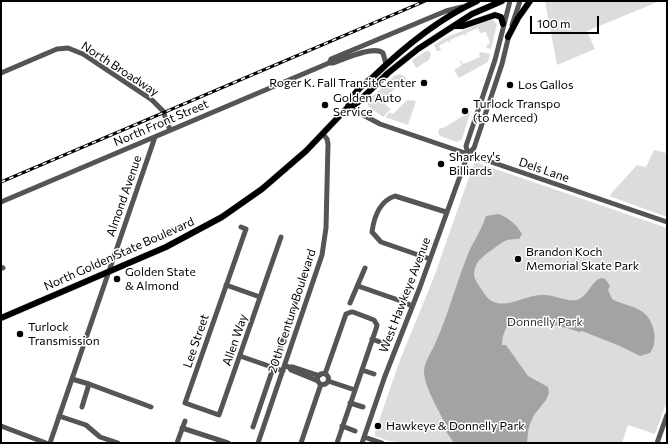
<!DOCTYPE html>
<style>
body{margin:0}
#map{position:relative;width:668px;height:444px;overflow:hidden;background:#fff;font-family:Commissioner,sans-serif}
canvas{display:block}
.frame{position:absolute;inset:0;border:2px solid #000;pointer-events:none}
.scale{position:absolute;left:530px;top:16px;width:69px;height:18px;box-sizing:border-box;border:2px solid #000;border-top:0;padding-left:5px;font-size:12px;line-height:14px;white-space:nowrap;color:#000;-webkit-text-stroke:3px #fff;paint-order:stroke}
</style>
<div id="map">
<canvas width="668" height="444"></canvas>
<div class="frame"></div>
<div class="scale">100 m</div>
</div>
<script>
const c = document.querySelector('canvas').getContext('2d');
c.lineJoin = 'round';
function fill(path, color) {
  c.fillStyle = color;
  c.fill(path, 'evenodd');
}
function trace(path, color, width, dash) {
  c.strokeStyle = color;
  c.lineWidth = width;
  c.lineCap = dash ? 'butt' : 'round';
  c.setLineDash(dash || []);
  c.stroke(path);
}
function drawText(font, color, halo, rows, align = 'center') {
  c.font = font + ' Commissioner,sans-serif';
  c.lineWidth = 3;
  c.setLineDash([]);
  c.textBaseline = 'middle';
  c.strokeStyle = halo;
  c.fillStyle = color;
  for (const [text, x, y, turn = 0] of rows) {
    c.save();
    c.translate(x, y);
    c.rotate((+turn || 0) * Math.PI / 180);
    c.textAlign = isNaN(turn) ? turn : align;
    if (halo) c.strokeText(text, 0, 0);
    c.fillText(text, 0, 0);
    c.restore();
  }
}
const green = new Path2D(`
 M547,1H660L587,31L595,49L557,65L545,2Z
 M492,19L497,24L491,49L487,48L486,46L490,43L486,32L480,33L478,28L466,33L467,37L464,34L450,40L451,43L448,41L439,46L441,50L440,51H437L434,45L447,37Z
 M426,51H429L431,54L429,60L416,68L412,60Z
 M481,52L490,54L488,62L459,78L454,70L462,65L460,61L461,60L463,64L480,57L479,53Z
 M400,74C407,77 409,82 403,87L400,84L383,100L387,106L391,109L383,117L368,106V101L394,76Z
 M407,100L416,101L408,125L385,117L390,112L392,114L394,113Z
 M471,111L462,139L457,142L440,136L438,133L439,129L445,127Z
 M654,150L667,153V217L609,196L637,165L646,167Z
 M474,163H478L667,228V401L655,434L628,425L622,443H410L389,441L375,436V432L400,360L434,277Z`);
const water = new Path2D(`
 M499,214C510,219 516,224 522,234L519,239C515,239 511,239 507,240C502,242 481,257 478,262C476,265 474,270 474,274C474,279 479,286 482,290C497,318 522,294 544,295C555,295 567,302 577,300C588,297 592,279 602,278C606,278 608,283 610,286L608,290L612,299C621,304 632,305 641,311C654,318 659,342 650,353L640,356L620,346L582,331L579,332C569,328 525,317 516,320C506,323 502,335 502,345H506L528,376L548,387L549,393L546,400L534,415L530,424L528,432L527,443H454L445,430V423C438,409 425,388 424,372C424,362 431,353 435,344C449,313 457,280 470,249C476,238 482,228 486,216Z`);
const minor = new Path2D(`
 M512,25L520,1
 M329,63H333C344,59 374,45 383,53L386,64
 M1,73L57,49L68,48L83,54L152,100L163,111L170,130
 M348,107L380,124L667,222
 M468,154L466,146L495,60L510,1
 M1,202L329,63L331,59L446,11L462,7
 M241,227L246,229L185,403L219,415L281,237
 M430,259L381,242L372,232C374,217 380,201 395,196L446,212
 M1,267L3,268
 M226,285L260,297
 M358,286L404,302L412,306
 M350,303L365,268
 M372,339L385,344
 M240,356L283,371
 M285,366L289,367L291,370L318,381
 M289,367H293L317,375H320
 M362,370L374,374
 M317.5 379a5.5 5.5 0 1 1 11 0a5.5 5.5 0 1 1-11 0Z
 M325,374L346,314L351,312H353L374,320L377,325L376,329L337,443
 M72,379L89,384L82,407
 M328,381L355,390
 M89,384L151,407
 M350,403L363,407
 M59,416L86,425L100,437L118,443
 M1,426L46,443
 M342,426L355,431
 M253,427L297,298
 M182,428L228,443
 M364,437L382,443
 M50,443L155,137
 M177,443L185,421
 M258,443L322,255L326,228L328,144L327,139L323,134
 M301,443L321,384
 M362,443L385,376L420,287L468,154L474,148L502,64L509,35
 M657,443L667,415`);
const major = new Path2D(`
 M455,26H463L495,15L501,17L503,24
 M508,37L518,18L530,1
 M348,107C351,94 363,85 373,77C404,47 438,19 477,1
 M1,318L166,247L222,217L262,189L306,151L348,107L356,104L388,73L418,49L472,14L502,1`);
const rail = new Path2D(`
 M1,182L425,1`);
const markers = [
 [424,83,4,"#000"],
 [510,85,4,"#000"],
 [325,105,4,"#000"],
 [465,111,4,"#000"],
 [441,164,4,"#000"],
 [518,259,4,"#000"],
 [117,279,4,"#000"],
 [20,334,4,"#000"],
 [378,426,4,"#000"]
];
const streetNames = [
 ["North Broadway",120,69,33],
 ["North Front Street",161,123,-23],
 ["Dels Lane",544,170,19],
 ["Almond Avenue",124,196,-71],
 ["North Golden State Boulevard",119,254,-24],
 ["West Hawkeye Avenue",405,295,-69],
 ["20th Century Boulevard",292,311,-72],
 ["Allen Way",235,340,-71],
 ["Lee Street",196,341,-71]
];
const poiNames = [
 ["Roger K. Fall Transit Center",416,83,"right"],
 ["Los Gallos",518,85],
 ["Golden Auto",333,98],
 ["Service",333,112],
 ["Turlock Transpo",473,104],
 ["(to Merced)",473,118],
 ["Sharkey's",449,157],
 ["Billiards",449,171],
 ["Brandon Koch",526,252],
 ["Memorial Skate Park",526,266],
 ["Golden State",125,272],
 ["& Almond",125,286],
 ["Turlock",28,327],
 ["Transmission",28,341],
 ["Hawkeye & Donnelly Park",386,426]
];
const parkNames = [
 ["Donnelly Park",545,322]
];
fill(green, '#dcdcdc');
fill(water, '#a3a3a3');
trace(major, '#dbdbdb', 7);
trace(minor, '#555', 5);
trace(major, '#000', 6);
trace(rail, '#000', 3);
trace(rail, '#fff', 1.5, [4.5]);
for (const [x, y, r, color] of markers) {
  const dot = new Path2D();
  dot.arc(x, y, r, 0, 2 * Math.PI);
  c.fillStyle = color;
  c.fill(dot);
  trace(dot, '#fff', 1.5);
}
drawText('12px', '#000', '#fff', streetNames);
drawText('12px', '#000', '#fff', poiNames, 'left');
drawText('12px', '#333', '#fff', parkNames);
</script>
